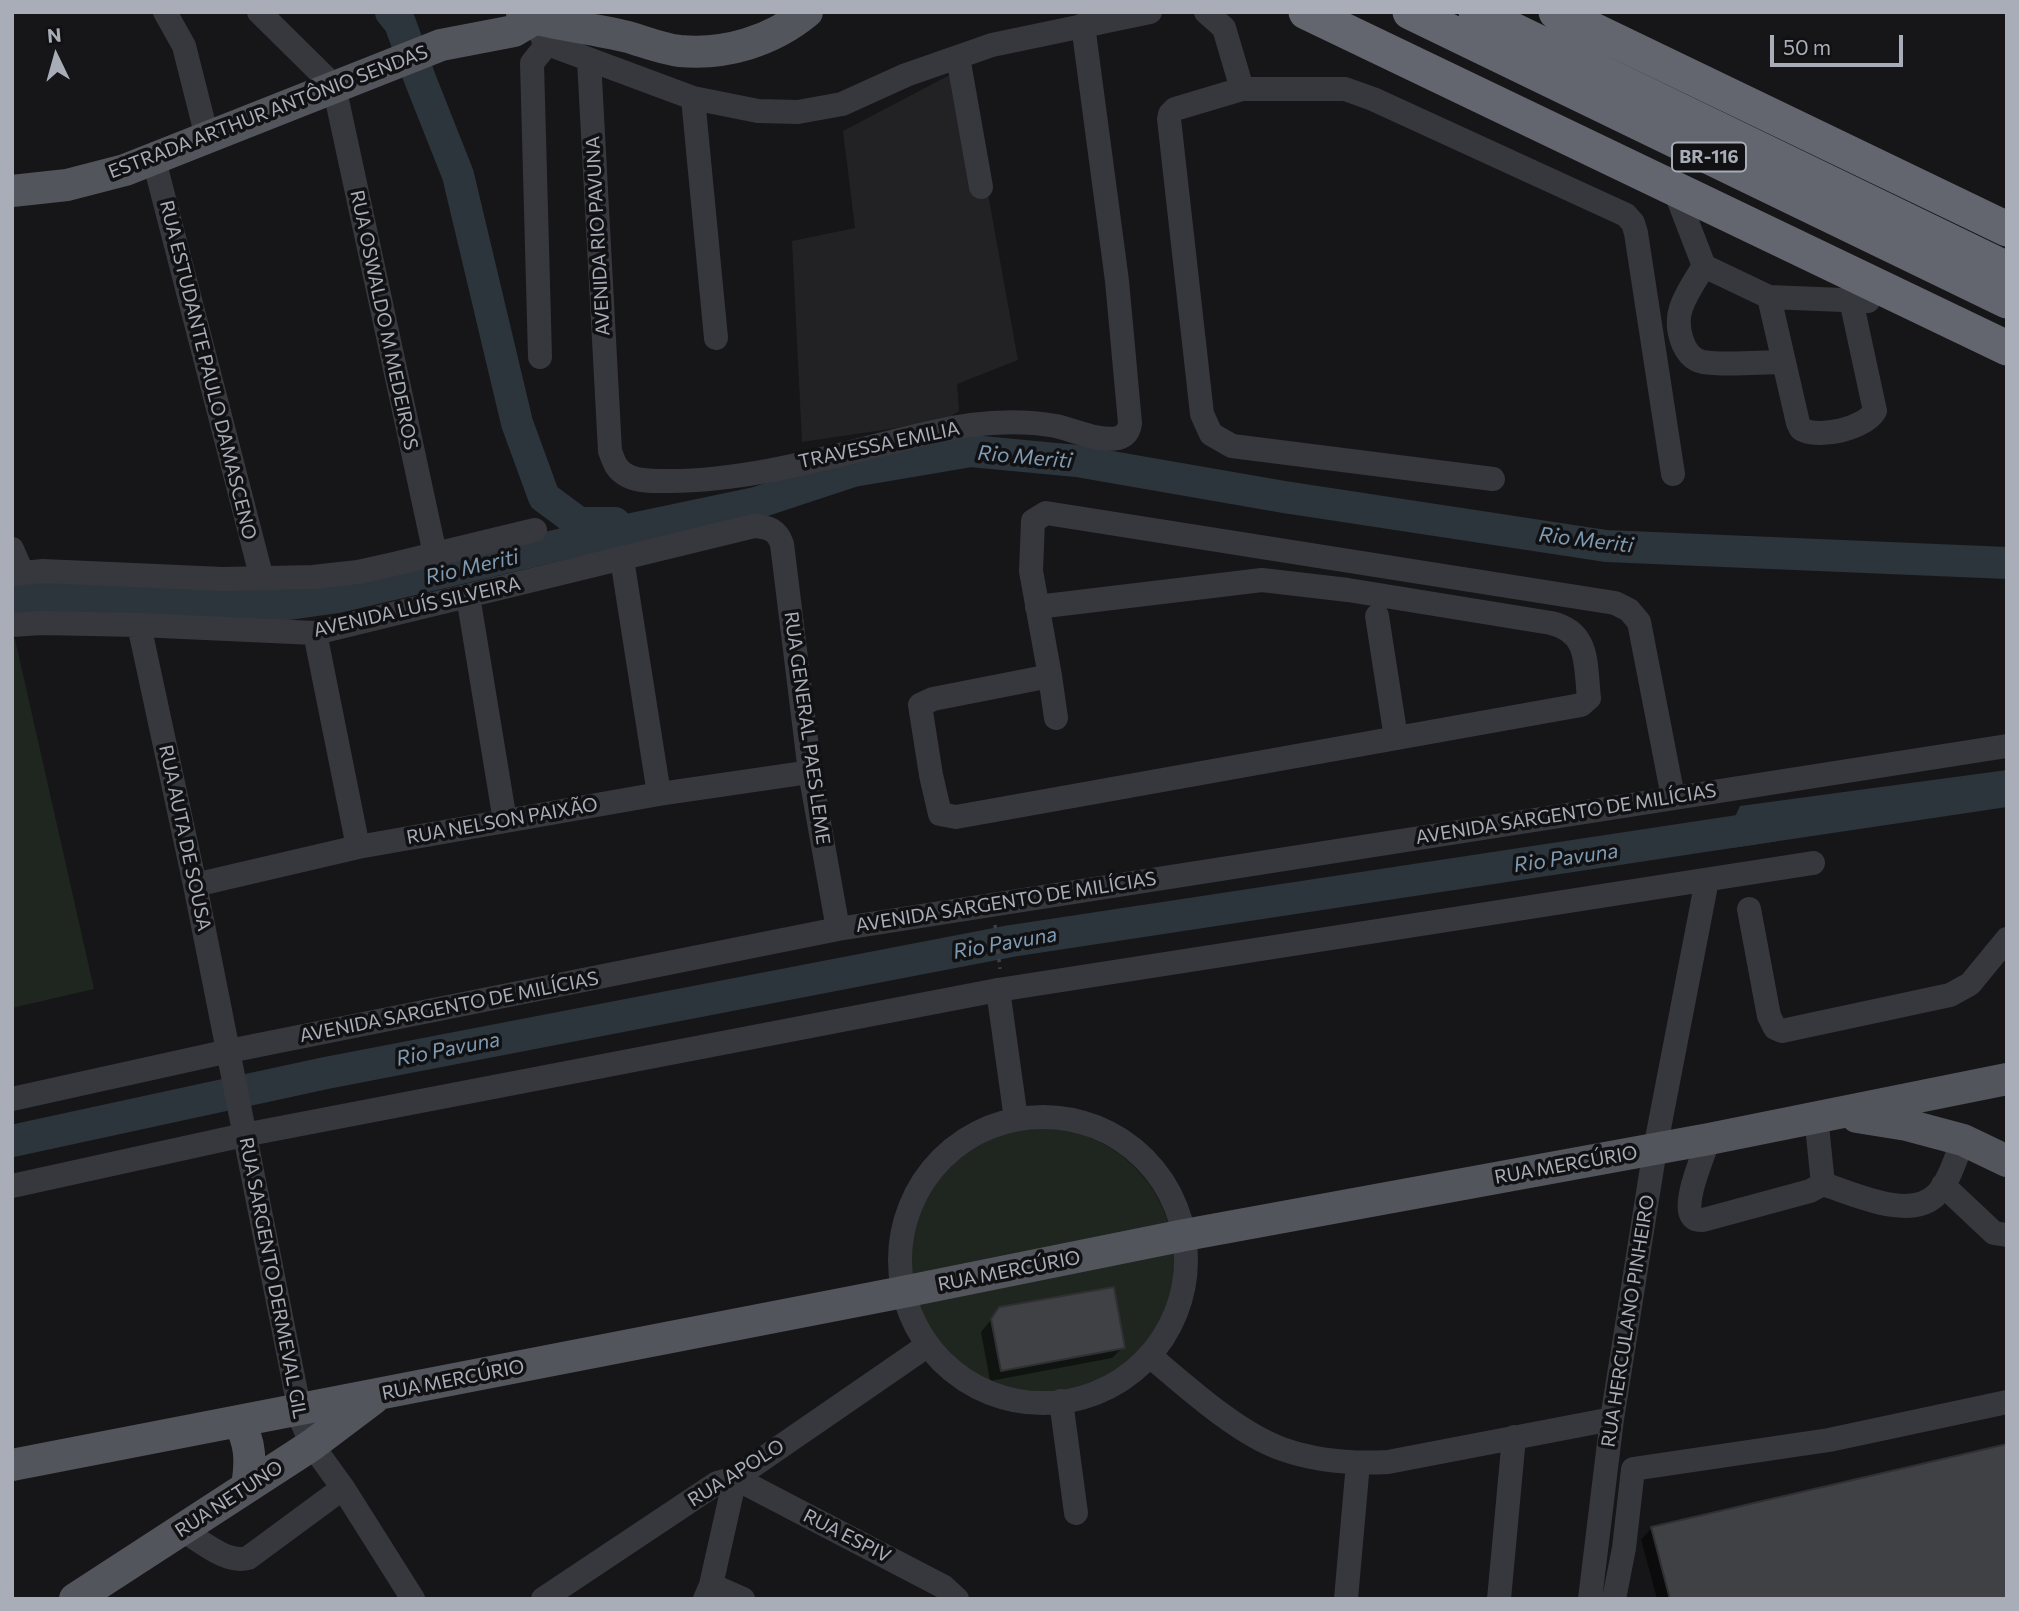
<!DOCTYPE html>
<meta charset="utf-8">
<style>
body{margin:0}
#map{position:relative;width:2019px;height:1611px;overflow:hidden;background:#161618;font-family:Commissioner,sans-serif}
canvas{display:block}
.frame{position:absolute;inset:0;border:14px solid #a8adb8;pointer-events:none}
.north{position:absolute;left:21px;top:21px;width:70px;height:70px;-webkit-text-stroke:5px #111113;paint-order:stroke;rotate:355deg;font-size:19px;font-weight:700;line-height:28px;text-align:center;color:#a8adb8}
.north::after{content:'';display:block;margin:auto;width:24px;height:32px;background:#a8adb8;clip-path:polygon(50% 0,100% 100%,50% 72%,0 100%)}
.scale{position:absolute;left:1770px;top:35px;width:133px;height:32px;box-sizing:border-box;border:4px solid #a8adb8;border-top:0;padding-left:9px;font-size:21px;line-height:24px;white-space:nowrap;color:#a8adb8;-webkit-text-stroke:5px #111113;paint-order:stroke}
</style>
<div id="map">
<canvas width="2019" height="1611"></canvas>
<div class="frame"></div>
<div class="north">N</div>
<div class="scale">50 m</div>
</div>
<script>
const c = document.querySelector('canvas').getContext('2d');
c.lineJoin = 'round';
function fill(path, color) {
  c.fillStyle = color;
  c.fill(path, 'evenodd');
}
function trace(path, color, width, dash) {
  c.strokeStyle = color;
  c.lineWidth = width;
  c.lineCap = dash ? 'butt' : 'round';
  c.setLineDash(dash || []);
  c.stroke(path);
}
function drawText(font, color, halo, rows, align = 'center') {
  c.font = font + ' Commissioner,sans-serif';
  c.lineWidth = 7;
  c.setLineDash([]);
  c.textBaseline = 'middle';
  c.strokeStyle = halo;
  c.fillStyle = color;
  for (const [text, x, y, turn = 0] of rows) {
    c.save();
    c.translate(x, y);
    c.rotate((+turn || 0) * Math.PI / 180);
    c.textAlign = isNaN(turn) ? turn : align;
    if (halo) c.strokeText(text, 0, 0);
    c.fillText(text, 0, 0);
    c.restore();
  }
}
const built = new Path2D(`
 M965,67L1018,360L957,384L959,411L943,421L802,442L792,241L855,228L843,131Z`);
const green = new Path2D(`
 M15,639L94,989L12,1008V640Z
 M906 1262a134 134 0 1 1 268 0a134 134 0 1 1-268 0Z`);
const water = new Path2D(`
 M2007,770V807L1732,848L1728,832L1740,806Z`);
const shadow = new Path2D(`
 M1000,1309L1123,1347L1112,1358L990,1381L981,1332Z
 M1652,1528L2007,1599H1657L1641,1539Z`);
const river = new Path2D(`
 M391,12L400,23L420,79L458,175L517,423L544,497L579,523H615
 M12,600L40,596L282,605L338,597L580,540L756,503L853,471L971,451L1077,461L1284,497L1606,546L2007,563
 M12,1141L326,1073L1011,941L1771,826`);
const building = new Path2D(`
 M1114,1287L1125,1348L1001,1371L991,1319L999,1307Z
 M2007,1444V1599H1670L1651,1527Z`);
const path = new Path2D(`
 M995,925L1000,969`);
const minor = new Path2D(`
 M165,12L184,46L207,137
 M259,12L334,86L435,554
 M1206,12L1224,28L1242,89
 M537,18L542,37L556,47L693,98L758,111L798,112L842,104L906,75L992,45L1150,12
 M958,57L981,187
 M589,60L610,451C614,462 616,470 628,476C640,482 656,481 669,481C756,481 845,452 929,433C970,423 1015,419 1056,426C1074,430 1099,442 1118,438C1126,436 1129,430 1130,423L1117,281L1083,25
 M693,98L716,338
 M154,160L262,579
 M1674,188L1704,266L1769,297L1868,301
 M1704,266C1696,279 1686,293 1681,308C1675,326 1682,358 1703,362C1725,366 1760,362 1784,362
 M1769,297L1798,423L1801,429C1819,439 1864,429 1875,411L1851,300
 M540,357L532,63L548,43
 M1493,479L1232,446L1211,434L1202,414L1169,119L1170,114L1175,109L1242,89H1345L1373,99L1626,215L1633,223L1636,233L1673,474
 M12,549L22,572
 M622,559L659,794
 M12,574L43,571L223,579L313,577L358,572L394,564L535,530
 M468,596L505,821
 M1037,607L1262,580L1348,590L1551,623C1590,632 1585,664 1589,698L1581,705L956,817L940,814L931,775L920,705L933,699L1050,676L1031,571L1033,521L1046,513L1615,603L1629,610L1639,622L1673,797
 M1377,616L1396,738
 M12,625L41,623L139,625L315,633L754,526C769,527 777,530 782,544L810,772L838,929
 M139,625L195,885L302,1422L312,1445L343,1488L413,1599
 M315,633L358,847
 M1050,676L1056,718
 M195,885L358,847L659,794L810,772
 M1749,909L1769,1016L1775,1028L1782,1031L1950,995L1970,984L2007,939
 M998,990L1016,1119
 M12,1099L229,1051L838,929L2007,746
 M900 1260a143 143 0 1 1 286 0a143 143 0 1 1-286 0Z
 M1709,1139C1704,1153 1682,1204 1692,1216C1695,1220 1698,1220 1703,1220L1810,1191L1823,1184L1816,1116
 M1823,1184C1852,1193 1911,1222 1937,1194C1950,1180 1956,1157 1963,1140
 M1943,1185L1994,1233L2007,1235
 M12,1186L244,1135L998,990L1813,863
 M1150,1356C1186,1386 1237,1433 1282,1449C1316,1461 1352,1464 1388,1462L1612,1419
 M1061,1401L1076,1513
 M735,1478L944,1587L957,1599
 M181,1529C200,1540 226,1564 248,1558L343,1488
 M711,1585L743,1599
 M543,1599L717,1483L735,1478L928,1345
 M705,1599L711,1585L735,1478
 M1346,1599L1358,1463
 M1499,1599L1514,1437
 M1590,1599L1612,1419L1655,1149L1707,880
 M1614,1599L1624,1548L1633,1469L1829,1440L2007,1402`);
const major = new Path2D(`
 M522,13L527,17C560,25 595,29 628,37C645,42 662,49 680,51C726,55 772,41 807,12
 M12,191L67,185L125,170L441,45L514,31L546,12
 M1857,1117L1907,1125L1963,1140L2007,1161
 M238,1421C251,1442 251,1462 247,1486
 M12,1465L903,1292L1185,1235L1709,1139L2007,1079
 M75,1599L312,1445L373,1399`);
const highway = new Path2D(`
 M1306,12L2007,348
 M1410,12L2007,301
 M1476,12L2007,269
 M1556,12L2007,229`);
const shields = [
 [1709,157,74]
];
const shieldNames = [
 ["BR-116",1709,157]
];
const streetNames = [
 ["ESTRADA ARTHUR ANTÔNIO SENDAS",268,112,-21],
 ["AVENIDA RIO PAVUNA",598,236,-93],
 ["RUA OSWALDO M MEDEIROS",384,320,78],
 ["RUA ESTUDANTE PAULO DAMASCENO",208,370,76],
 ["TRAVESSA EMILIA",879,445,-12],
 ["AVENIDA LUÍS SILVEIRA",417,607,-13],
 ["RUA GENERAL PAES LEME",807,728,82],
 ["AVENIDA SARGENTO DE MILÍCIAS",1566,814,-9],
 ["RUA NELSON PAIXÃO",502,821,-10],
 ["RUA AUTA DE SOUSA",185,838,78],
 ["AVENIDA SARGENTO DE MILÍCIAS",1006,902,-9],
 ["AVENIDA SARGENTO DE MILÍCIAS",449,1007,-11],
 ["RUA MERCÚRIO",1566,1165,-10],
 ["RUA MERCÚRIO",1009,1271,-11],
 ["RUA SARGENTO DERMEVAL GIL",273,1278,79],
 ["RUA HERCULANO PINHEIRO",1628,1321,-81],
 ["RUA MERCÚRIO",453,1380,-11],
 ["RUA APOLO",736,1473,-32],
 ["RUA NETUNO",229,1499,-33],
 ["RUA ESPIV",847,1536,27]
];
const waterNames = [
 ["Rio Meriti",1025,457,5],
 ["Rio Meriti",1586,540,7],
 ["Rio Meriti",472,567,-13],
 ["Rio Pavuna",1566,858,-8],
 ["Rio Pavuna",1005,943,-10],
 ["Rio Pavuna",448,1049,-11]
];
fill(built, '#222225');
fill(green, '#1e261f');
fill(water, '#2c353c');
fill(shadow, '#0007');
trace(river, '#2c353c', 32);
fill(building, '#404145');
trace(building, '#303034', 2);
trace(path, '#3d3f44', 3.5, [3.5, 5]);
trace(minor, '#37383d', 24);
trace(major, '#53555c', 32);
trace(highway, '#63666e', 35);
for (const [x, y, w] of shields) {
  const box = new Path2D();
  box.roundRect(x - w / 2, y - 14.5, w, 29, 5);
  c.fillStyle = '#111113';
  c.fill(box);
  trace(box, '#a8adb8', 2);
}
drawText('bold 18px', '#a8adb8', null, shieldNames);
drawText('19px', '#a8adb8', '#111113', streetNames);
drawText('italic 21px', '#7f9bb3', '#111113', waterNames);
</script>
